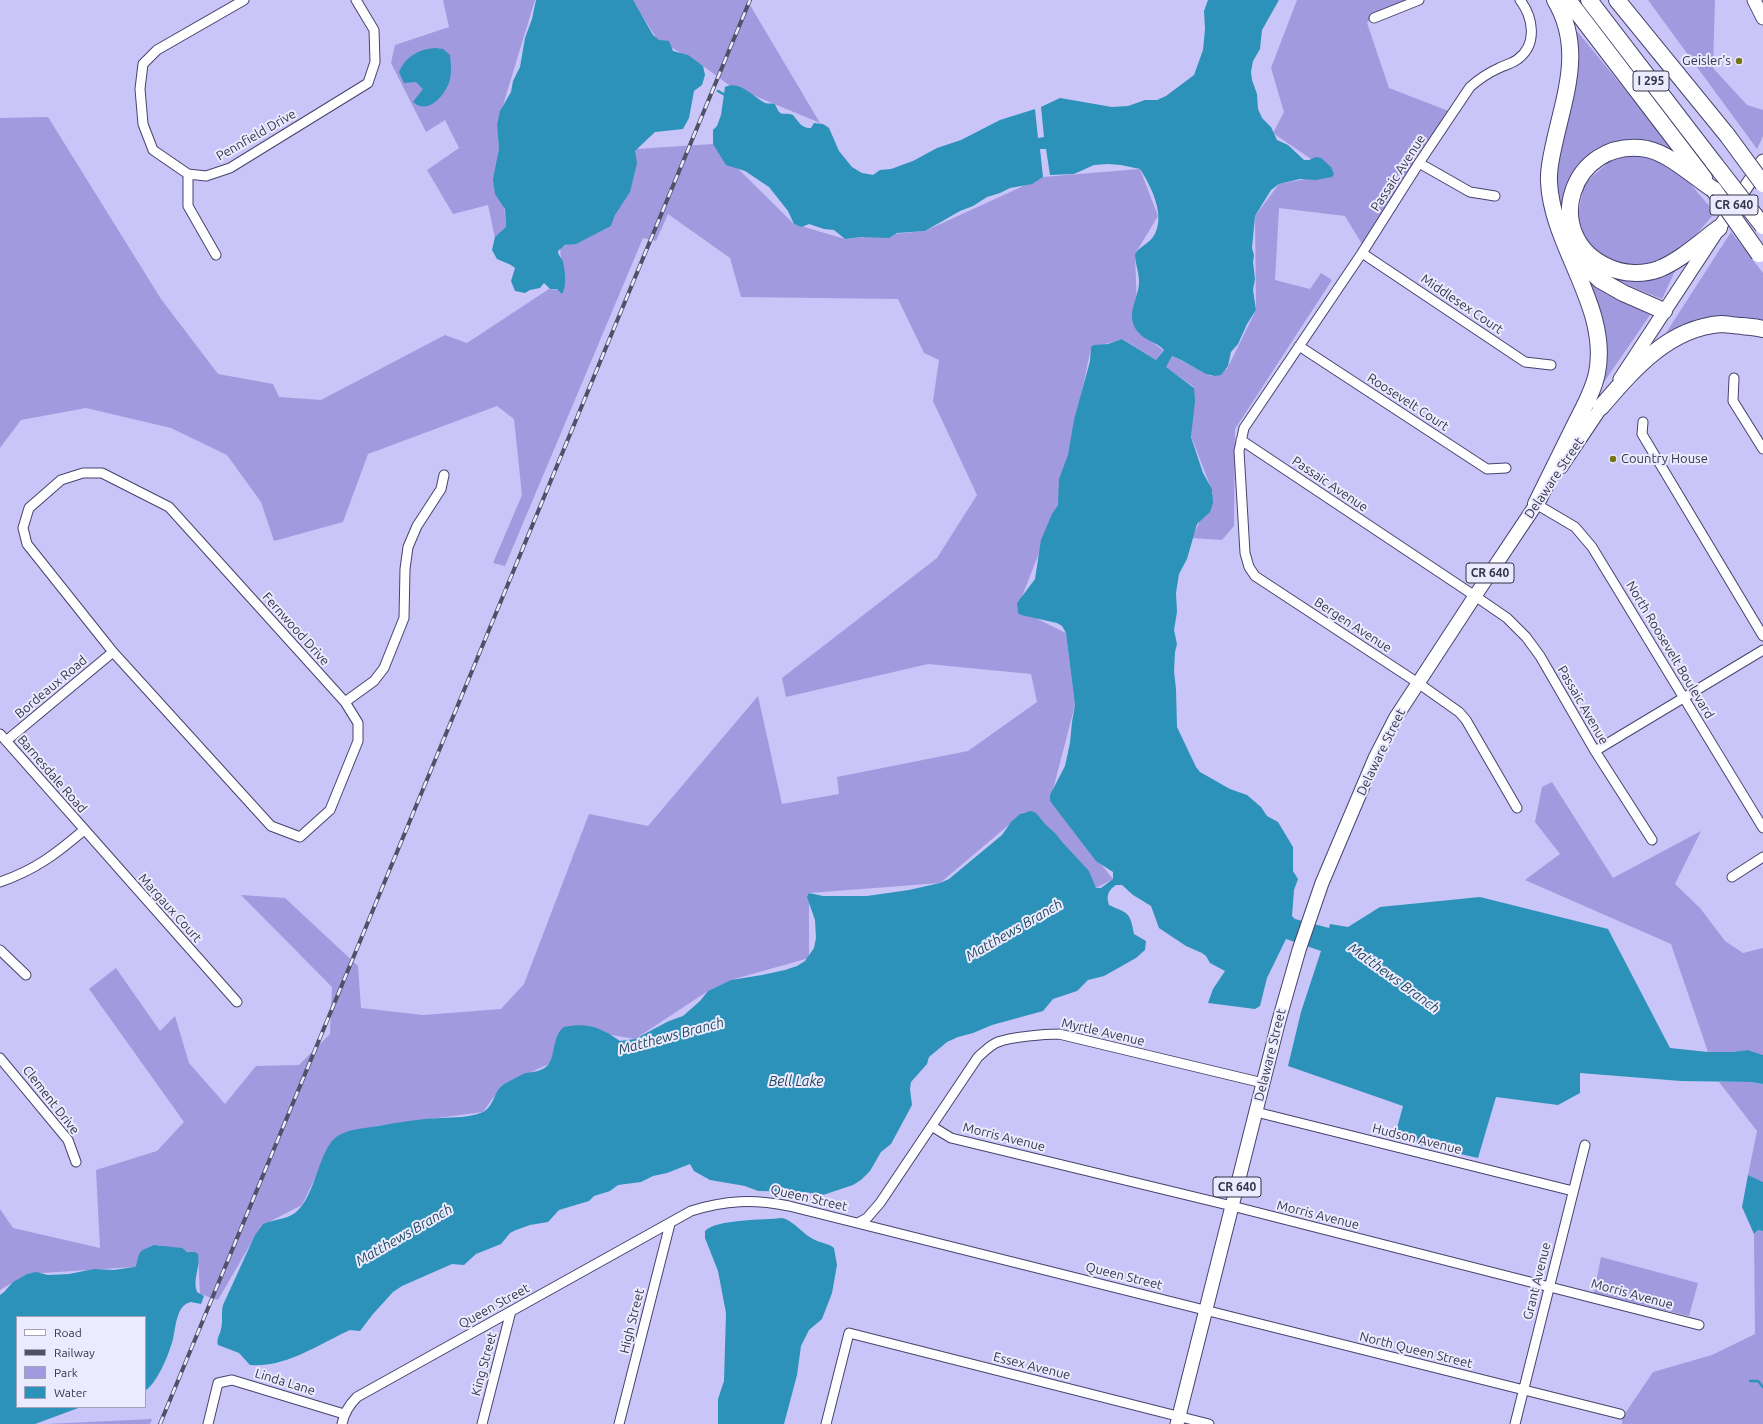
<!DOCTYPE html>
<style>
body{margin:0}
#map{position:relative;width:1763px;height:1424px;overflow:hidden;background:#c9c5f8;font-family:Ubuntu,sans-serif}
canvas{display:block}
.legend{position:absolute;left:16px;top:1316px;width:130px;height:92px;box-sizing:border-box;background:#ebeaff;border:1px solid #a3a2b6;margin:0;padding:5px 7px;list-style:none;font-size:12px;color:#373549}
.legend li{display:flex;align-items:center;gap:8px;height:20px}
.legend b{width:20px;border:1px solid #a3a2b6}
</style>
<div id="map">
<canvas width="1763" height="1424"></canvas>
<ul class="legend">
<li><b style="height:5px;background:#fff"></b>Road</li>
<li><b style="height:5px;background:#524f69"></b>Railway</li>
<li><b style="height:11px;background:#a19ade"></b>Park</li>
<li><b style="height:11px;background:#2c92ba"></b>Water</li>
</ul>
</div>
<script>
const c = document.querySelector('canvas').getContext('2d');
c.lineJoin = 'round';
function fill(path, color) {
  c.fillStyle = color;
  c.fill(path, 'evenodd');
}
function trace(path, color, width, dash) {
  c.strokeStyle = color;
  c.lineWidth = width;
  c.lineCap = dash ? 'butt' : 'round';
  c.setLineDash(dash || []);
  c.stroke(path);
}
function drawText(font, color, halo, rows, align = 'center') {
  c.font = font + ' Ubuntu,sans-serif';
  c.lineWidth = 4;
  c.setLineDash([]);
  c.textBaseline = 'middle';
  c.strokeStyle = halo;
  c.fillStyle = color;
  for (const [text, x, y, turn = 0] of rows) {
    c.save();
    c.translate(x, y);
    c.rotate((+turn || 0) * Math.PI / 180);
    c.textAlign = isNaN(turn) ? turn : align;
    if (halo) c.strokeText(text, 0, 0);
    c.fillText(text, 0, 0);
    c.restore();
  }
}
const green = new Path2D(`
 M443,0H535L497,125L506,227L495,238L488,205L453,214L427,170L459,148L445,120L426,132L391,63L395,45L449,27Z
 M632,0H747L820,123L729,85L703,66L657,39Z
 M1297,0H1409L1376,12L1367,23L1389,88L1451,112L1362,244L1345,216L1279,208L1275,280L1310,289L1321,273L1332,280L1235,429L1234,526L1222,540L1192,538L1213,493L1191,436L1194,387L1165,367L1172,356L1211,376L1227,369L1256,310L1255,216L1279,184L1333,174L1273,133L1284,112L1271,68Z
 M1648,0H1715L1713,68L1747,105L1763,110V136L1757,149Z
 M1577,31L1679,156L1635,139L1600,147L1574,170L1564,212L1555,191L1559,144L1574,77Z
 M48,117L161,299L218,374L273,384L279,397L321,400L445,335L467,343L549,289L564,290L560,248L611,226L636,149L713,144L794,224L845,239L925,231L1043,177L1140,169L1158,216L1135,254L1138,332L1163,350L1156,360L1123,339L1091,348L1058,505L1017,609L1066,633L1075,705L1050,801L1113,879L1096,888L1024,812L940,883L809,893V958L731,980L708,991L635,1039L565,1027L549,1064L502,1085L483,1112L376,1126L334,1139L302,1205L261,1226L218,1300L200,1294L198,1254L158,1245L134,1267L27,1274L0,1290V1209L13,1228L100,1248L96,1170L157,1151L184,1122L89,989L116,968L160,1031L175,1016L189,1063L225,1104L256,1066L299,1065L330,1034L332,987L241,895L285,898L358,966L361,1008L423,1015L501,1009L524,984L589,814L648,826L758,696L782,804L839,794L837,777L968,751L1037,702L1031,674L928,664L786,697L782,678L937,558L977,495L933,401L939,360L924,353L898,299L741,297L730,258L668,214L656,241L643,238L505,566L493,563L522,495L514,419L497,406L368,454L343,522L274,541L261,502L227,455L171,428L86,408L21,420L0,448V118Z
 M1646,154L1688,181L1715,213L1685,247L1652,265L1616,268L1585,239L1578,216L1584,184L1612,159Z
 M1731,232L1763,273V321C1732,311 1696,325 1666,333Z
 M1676,269L1662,299L1613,279H1634Z
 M1587,278L1626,303L1650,315L1602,385L1606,340Z
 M1552,782L1613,878L1701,831L1675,884L1700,908L1725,941L1743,953L1763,948V1055L1748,1050L1732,1052H1708L1671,944L1525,880L1560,854L1535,822L1542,787Z
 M1719,1082H1751L1763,1084V1182L1748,1175L1757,1131Z
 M1758,1230L1763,1231V1424H1622V1418L1653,1372L1712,1355L1755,1334L1754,1234Z
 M1601,1257L1698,1283L1689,1316L1594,1293Z
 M152,1419L150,1424H45H46Z`);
const water = new Path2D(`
 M536,0H633L653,35L659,40L669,41L673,51L688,55L703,66L705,75L702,85L694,91L689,118L683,129L655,132L635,151L637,163L630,192L615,215L611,226L576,244L565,245L558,251C558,256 562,258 563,262C565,270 567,287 562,294L557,289H550L544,283L540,288L530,290L525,293L515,291L511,281L515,268L511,265L497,259L492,250L495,237L506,227L505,209L495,194L493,179L499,149L497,125L500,111L511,92L513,81L520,67L525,38L532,19Z
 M1208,0H1279L1262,30L1260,49L1253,61L1251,72L1252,80L1257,94L1258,109L1262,118L1271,127L1277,140L1288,145L1304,160H1309L1316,157L1321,158L1331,167L1334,174L1332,177L1316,180L1300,179L1279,184L1271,190L1255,216L1252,248L1254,255L1253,262L1255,279L1253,290L1256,310L1247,324L1238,344L1231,352L1228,366L1221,375L1215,376L1206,374L1181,360L1172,356L1166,367L1194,388L1195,401L1191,437L1203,473L1212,489L1213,503L1210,512L1197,524L1187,559L1179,574L1176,593L1177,612L1174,630L1177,644L1175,652L1174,671L1176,689L1177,727L1196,767L1200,772L1230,789L1247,795L1261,807L1267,816L1278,822L1293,847V871L1298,879L1294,890L1292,916L1295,919L1329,928L1330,924L1348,927L1380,907L1480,897L1608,929L1670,1048L1708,1052H1732L1748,1050L1763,1055V1084L1751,1082L1681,1081L1580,1073V1093L1558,1105L1496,1097L1478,1158L1394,1139L1403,1106L1288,1066L1301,1012L1321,951L1286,939L1267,978L1260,1006L1255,1009L1208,1003L1213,989L1225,971L1210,963L1206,956L1202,953L1186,946L1159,928L1151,906L1133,895L1122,885H1116C1108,890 1106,896 1109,905C1128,914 1130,911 1134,934L1146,941L1145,950L1136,958L1104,976L1088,980L1077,991L1053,999L1043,1011L992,1025L973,1033L958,1037L947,1042L929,1057L927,1064L911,1082L910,1089L912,1105L891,1144L881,1152L870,1171L861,1180L853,1185L823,1195L805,1192L758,1191L745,1186L710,1180L694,1171L690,1164L667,1173L653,1176L641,1182L618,1185L610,1191L594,1196L589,1201L559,1210L548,1222L530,1225L516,1230L510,1233L501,1244L476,1254L464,1265L452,1264L402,1286L393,1292L373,1314L360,1331L350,1330C319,1344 286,1368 250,1365L239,1353L218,1345C216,1339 220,1335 221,1329C223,1321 221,1313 223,1305L255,1235L263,1224C274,1219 285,1220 295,1213C317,1196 318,1147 339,1135C351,1129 365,1128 378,1126C399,1122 419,1119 441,1118C455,1117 469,1118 483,1112C495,1106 493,1091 504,1084C510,1081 517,1077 523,1074C531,1071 541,1073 548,1065C556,1054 552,1036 564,1027C589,1022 601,1028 620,1041L635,1039L669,1021L683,1016L700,1001L708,991L731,980L762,975L785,970L797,966L805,961L814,948L816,938L815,920L807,897L809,893L823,896H867L909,890L940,883L949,879L1002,835L1011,822L1020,814L1031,811L1036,813L1046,825L1056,834L1063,843L1089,871L1096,888H1101L1113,879V872L1096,861L1050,801V795L1065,766L1070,743L1072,722L1075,705L1066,633L1062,626L1057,623L1021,615L1018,613L1017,603L1035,579L1041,540L1052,514L1058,505L1059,479L1068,455L1074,420L1090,361L1091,347L1094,345L1108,344L1122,339L1156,360L1164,350C1157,342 1145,341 1138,332C1124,315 1139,299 1139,282C1139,272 1135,263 1135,254C1139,247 1149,243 1153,237C1167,217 1151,186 1140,169L1121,165L1108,164L1094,165L1074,174L1050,175L1046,149H1040L1043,177L1032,184L1010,188L1000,193L987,197L973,206L960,211L925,231L897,233L889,238L862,237L845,239L834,230L824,229L809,224L802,227L794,224L788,211L769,187L745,171L726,165L713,144V130L717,126L721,115L725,87C740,80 753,97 765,103C768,104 772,103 775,104C781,119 782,111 793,115C798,121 802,129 811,128L814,123L823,124L829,128L839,151L852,167L862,173L873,175L880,170L891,169L913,161L937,148L961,140L1000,120L1035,109L1038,138L1044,137L1041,107L1060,98L1112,107L1128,106L1145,100H1157L1166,96L1194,75L1203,50L1205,29L1204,11Z
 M435,48L443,49L450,55C451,65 452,74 449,83C443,97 428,115 413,102L423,89L416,82L404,83L399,72C405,57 419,49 435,48Z
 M1748,1175L1763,1182V1231L1758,1230L1754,1234L1742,1207Z
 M782,1218C793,1220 803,1234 813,1239C820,1243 828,1243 834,1248L837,1265L832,1293L822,1319L809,1330L801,1346L797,1375L784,1424H718V1399L724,1381L726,1313L718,1271L705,1238V1231C716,1219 765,1220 782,1218Z
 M154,1245L182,1248L187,1252H195L198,1254C201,1267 192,1279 197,1292L204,1296L201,1304L191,1302C176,1305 176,1327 173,1339C169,1354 158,1382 145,1391V1317H17V1407H81L35,1424H0V1295L4,1292L13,1282L27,1274L36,1272L48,1275L69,1274L94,1269L114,1270L134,1267L136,1266C140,1250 138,1252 154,1245Z`);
const stream = new Path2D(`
 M718,91L725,95
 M1750,1381H1758L1763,1387`);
const minor = new Path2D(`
 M244,0L157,50L143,64L140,89L143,124L153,150L188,174L206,176L230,168L368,83L375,62L374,30L356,0
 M1374,18L1419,0
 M1419,163L1470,192L1495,196
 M188,174V206L216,255
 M1362,253L1525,362L1551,365
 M1299,346L1487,469L1506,468
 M1734,378L1733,401L1763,449
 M1643,422L1642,434L1763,636
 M1241,440L1475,596L1507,618L1526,637L1540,656L1595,751L1652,840
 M83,473H102L169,507L345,702L358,723V741L330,810L300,837L271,826L113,652L27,544L23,528L29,508L61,480Z
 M1536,504L1575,527L1592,547L1763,828
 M345,702L374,681L384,668L404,618L405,569L408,547L417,526L441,489L444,475
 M0,734L237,1002
 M6,741L113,652
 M1595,751L1763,650
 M1517,808L1466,720L1459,712L1418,683L1255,576L1249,567L1245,553L1239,451L1244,428L1362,253L1419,163L1470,87C1479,79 1488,73 1499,68C1505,65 1513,63 1518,59C1538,44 1533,17 1520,0
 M1732,877L1763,857
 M0,882C35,870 56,854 84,830
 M0,950L26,975
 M0,1058L68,1140L76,1162
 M1256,1112L1573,1191
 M933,1127L951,1138L1232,1206L1699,1325
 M858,1223L867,1218L880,1203L978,1057C984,1052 990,1045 998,1042C1011,1037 1045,1034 1059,1034L1263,1083
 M208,1424L218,1383L232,1380L344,1414
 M342,1424C344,1413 349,1405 357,1397L691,1211C726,1200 753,1199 789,1206L1620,1414
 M482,1424L511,1311
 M619,1424L670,1224
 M826,1424L849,1333L1209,1424
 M1515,1424L1585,1145`);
const primary = new Path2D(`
 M1754,0L1763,18
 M1620,379L1763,161
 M1561,467L1606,400
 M1177,1424L1279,1020L1299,950L1322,883L1375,758L1396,717L1475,596L1541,497`);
const motorway = new Path2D(`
 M1568,0L1704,178
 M1589,0L1714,163
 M1617,0L1727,135
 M1714,190C1694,177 1670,154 1647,149C1571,136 1539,236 1608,267C1623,274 1643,275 1659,269C1681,260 1700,242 1719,228
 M1572,254L1600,280L1623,293L1664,311
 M1601,407C1633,370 1668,328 1721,324C1727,324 1735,326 1742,326C1749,327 1756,327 1763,329
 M1536,504C1548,480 1560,455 1572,431C1581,412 1593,393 1597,373C1610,307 1552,247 1549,182C1548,168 1552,154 1555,140C1566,91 1583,47 1555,0`);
const rail = new Path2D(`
 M160,1424L750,0`);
const motorwayBridge = new Path2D(`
 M1727,135L1763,184
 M1714,163L1763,226
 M1714,190L1759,254`);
const markers = [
 [1739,61,4,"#757419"],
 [1613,459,4,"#757419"]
];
const shields = [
 [1651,81,36],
 [1734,205,48],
 [1490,573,48],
 [1237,1187,48]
];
const shieldNames = [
 ["I 295",1651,81],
 ["CR 640",1734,205],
 ["CR 640",1490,573],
 ["CR 640",1237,1187]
];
const poiNames = [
 ["Geisler's",1731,61],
 ["Country House",1621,459,"left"]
];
const streetNames = [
 ["Pennfield Drive",256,135,-30],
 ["Passaic Avenue",1398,173,-57],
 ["Middlesex Court",1462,304,34],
 ["Roosevelt Court",1408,402,33],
 ["Delaware Street",1554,478,-56],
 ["Passaic Avenue",1330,484,34],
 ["Bergen Avenue",1353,625,33],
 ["Fernwood Drive",296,629,48],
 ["North Roosevelt Boulevard",1670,650,59],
 ["Bordeaux Road",51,687,-40],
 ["Passaic Avenue",1583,705,60],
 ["Delaware Street",1381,752,-64],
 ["Barnesdale Road",52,774,49],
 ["Margaux Court",170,908,48],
 ["Myrtle Avenue",1103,1032,13],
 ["Delaware Street",1270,1055,-76],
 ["Clement Drive",51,1100,52],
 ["Morris Avenue",1004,1137,14],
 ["Hudson Avenue",1417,1139,14],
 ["Queen Street",809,1198,13],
 ["Morris Avenue",1318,1215,14],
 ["Queen Street",1124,1276,14],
 ["Grant Avenue",1537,1281,-76],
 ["Morris Avenue",1632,1294,15],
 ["Queen Street",494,1306,-29],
 ["High Street",632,1321,-76],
 ["North Queen Street",1416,1350,14],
 ["King Street",484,1364,-75],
 ["Essex Avenue",1032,1366,14],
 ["Linda Lane",285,1382,17]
];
const waterNames = [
 ["Matthews Branch",1014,930,-30],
 ["Matthews Branch",1394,978,36],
 ["Matthews Branch",671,1036,-15],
 ["Bell Lake",796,1081],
 ["Matthews Branch",404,1235,-30]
];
fill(green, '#a19ade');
fill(water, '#2c92ba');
trace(stream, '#2c92ba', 2.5);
trace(minor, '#48436d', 11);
trace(primary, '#48436d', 15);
trace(motorway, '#48436d', 18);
trace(minor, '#fff', 9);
trace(primary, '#fff', 13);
trace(motorway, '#fff', 16);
trace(rail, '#524f69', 4);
trace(rail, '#ebeaff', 2.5, [8]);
trace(motorwayBridge, '#48436d', 18, []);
trace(motorwayBridge, '#fff', 16);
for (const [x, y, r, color] of markers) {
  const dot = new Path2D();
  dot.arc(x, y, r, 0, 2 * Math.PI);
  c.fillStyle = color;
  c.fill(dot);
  trace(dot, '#ebeaff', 1.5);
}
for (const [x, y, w] of shields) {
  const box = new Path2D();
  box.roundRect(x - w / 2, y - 10, w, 20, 3);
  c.fillStyle = '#ebeaff';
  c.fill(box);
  trace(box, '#373549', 1);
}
drawText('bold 12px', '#373549', null, shieldNames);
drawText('13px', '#373549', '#ebeaff', poiNames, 'right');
drawText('13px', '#373549', '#ebeaff', streetNames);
drawText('italic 14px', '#1e485a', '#ebeaff', waterNames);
</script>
